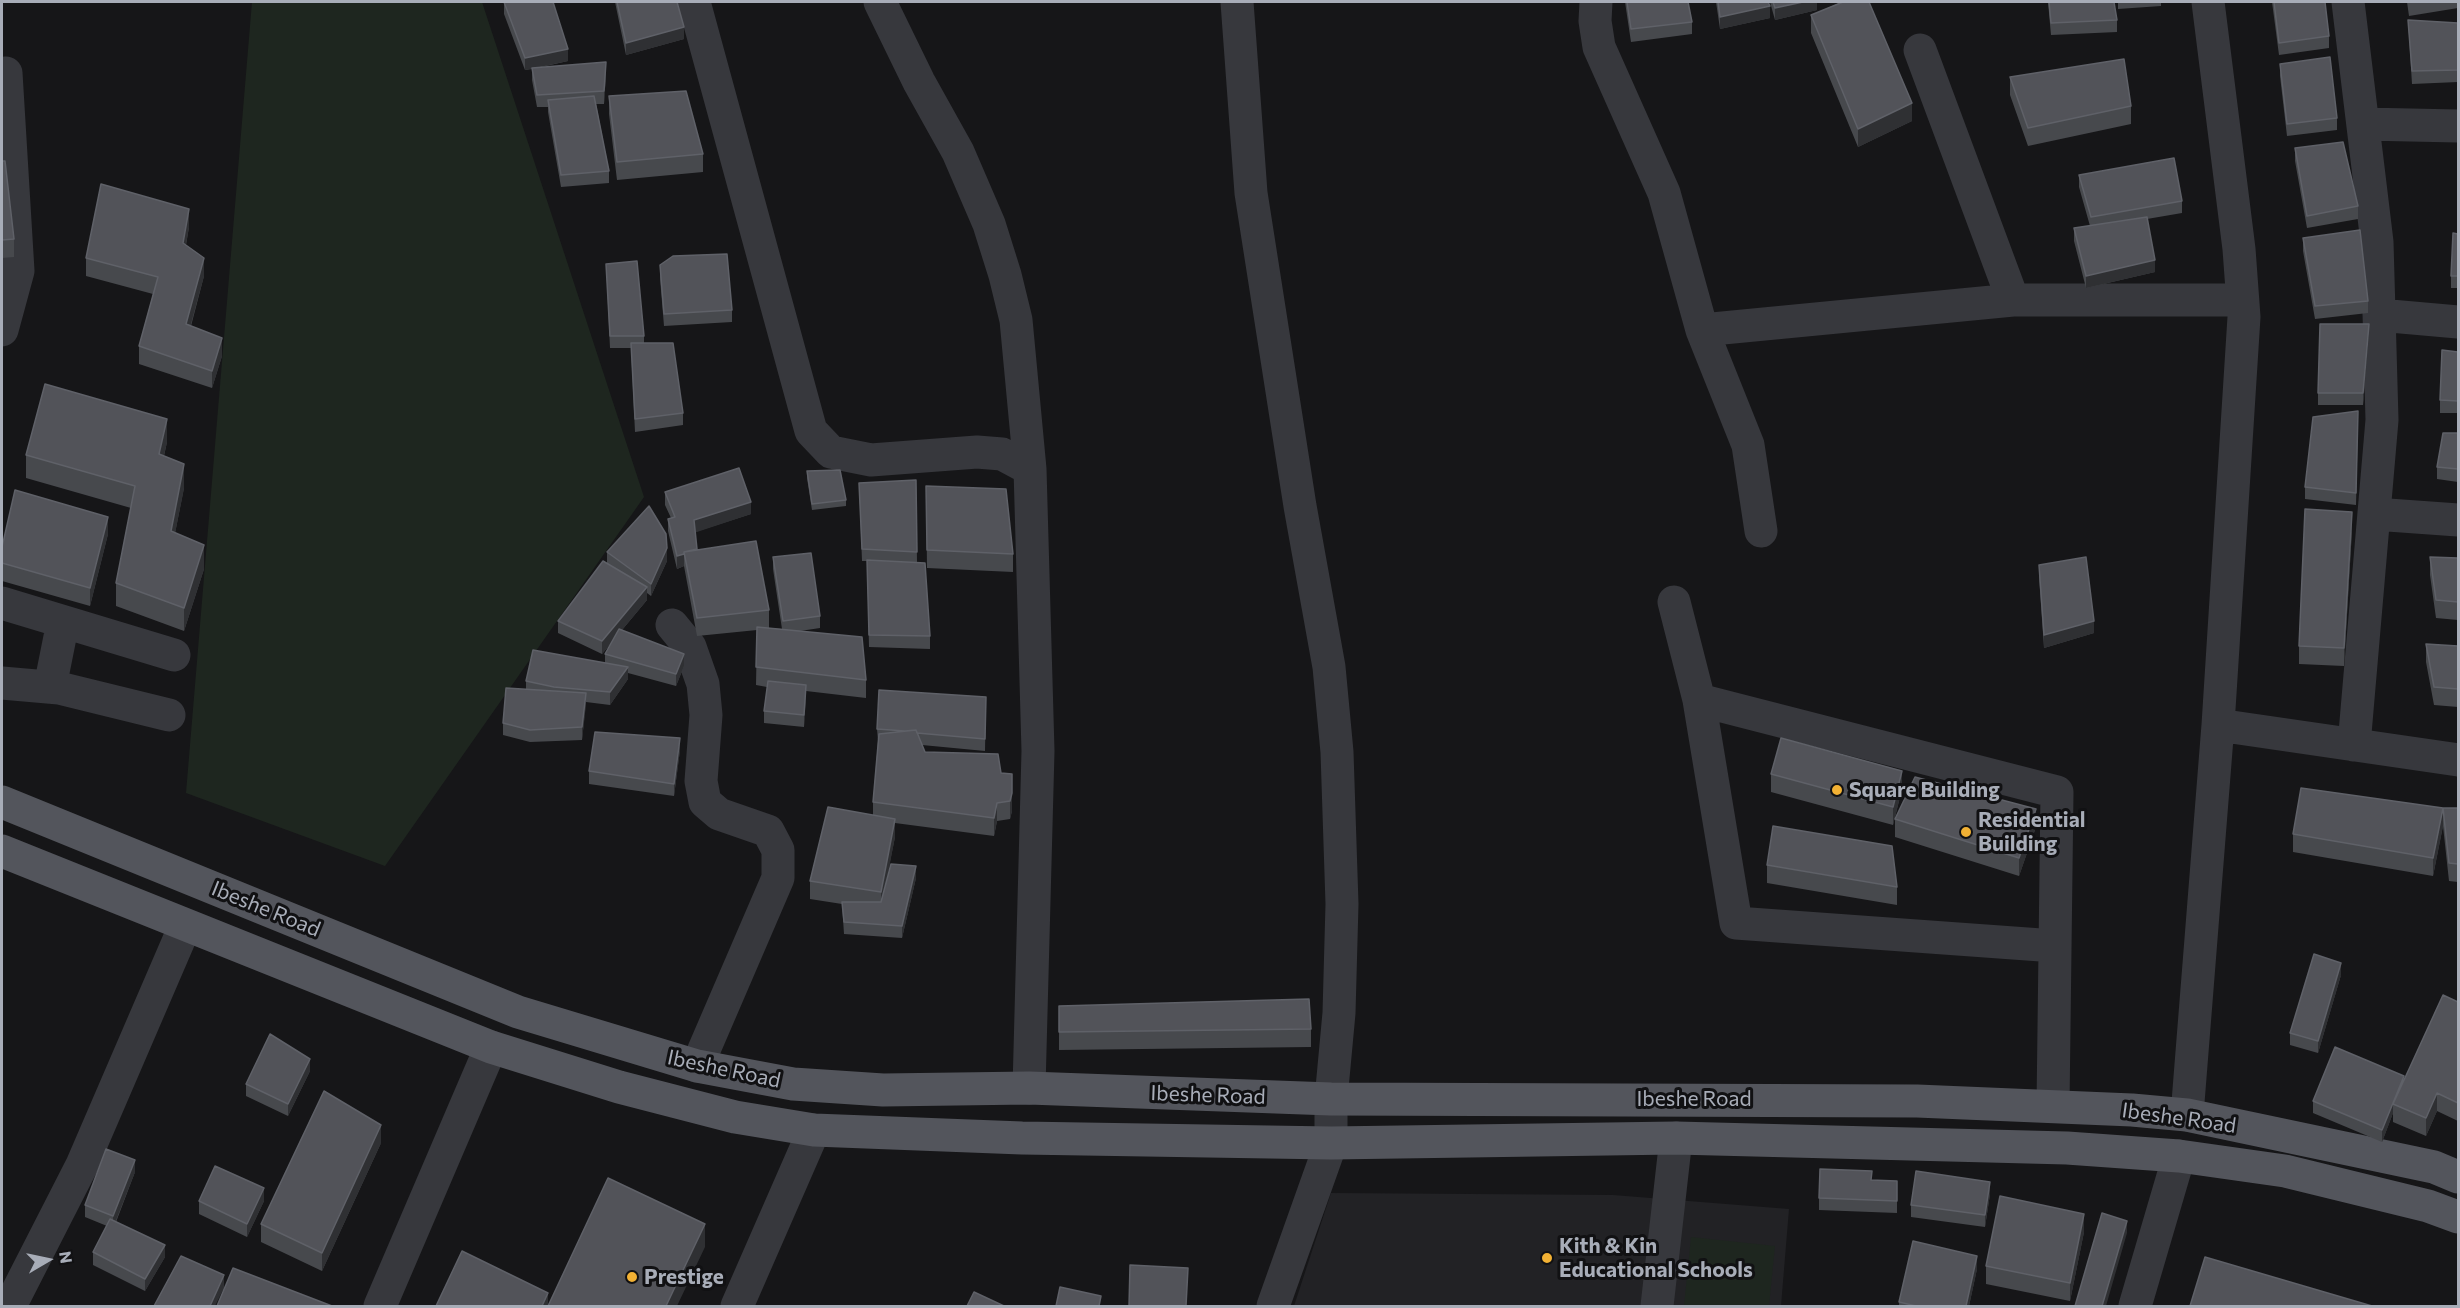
<!DOCTYPE html>
<style>
body{margin:0}
#map{position:relative;width:2460px;height:1308px;overflow:hidden;background:#161618;font-family:Commissioner,sans-serif}
canvas{display:block}
.frame{position:absolute;inset:0;border:3px solid #a8adb8;pointer-events:none}
.north{position:absolute;left:18px;top:1230px;width:60px;height:60px;-webkit-text-stroke:4px #111113;paint-order:stroke;rotate:81deg;font-size:16px;font-weight:700;line-height:24px;text-align:center;color:#a8adb8}
.north::after{content:'';display:block;margin:auto;width:21px;height:27px;background:#a8adb8;clip-path:polygon(50% 0,100% 100%,50% 72%,0 100%)}
</style>
<div id="map">
<canvas width="2460" height="1308"></canvas>
<div class="frame"></div>
<div class="north">N</div>
</div>
<script>
const c = document.querySelector('canvas').getContext('2d');
c.lineJoin = 'round';
function fill(path, color) {
  c.fillStyle = color;
  c.fill(path, 'evenodd');
}
function trace(path, color, width, dash) {
  c.strokeStyle = color;
  c.lineWidth = width;
  c.lineCap = dash ? 'butt' : 'round';
  c.setLineDash(dash || []);
  c.stroke(path);
}
function drawText(font, color, halo, rows, align = 'center') {
  c.font = font + ' Commissioner,sans-serif';
  c.lineWidth = 6;
  c.setLineDash([]);
  c.textBaseline = 'middle';
  c.strokeStyle = halo;
  c.fillStyle = color;
  for (const [text, x, y, turn = 0] of rows) {
    c.save();
    c.translate(x, y);
    c.rotate((+turn || 0) * Math.PI / 180);
    c.textAlign = isNaN(turn) ? turn : align;
    if (halo) c.strokeText(text, 0, 0);
    c.fillText(text, 0, 0);
    c.restore();
  }
}
const built = new Path2D(`
 M1331,1193L1613,1195L1789,1209L1781,1306H1294Z`);
const green = new Path2D(`
 M252,2H482L644,497L385,866L186,793Z
 M1691,1237L1775,1246L1769,1306H1684Z`);
const minor = new Path2D(`
 M694,2L811,431L831,452L871,460L977,452L1002,454L1030,469
 M880,2L919,82L958,152L989,224L1005,275L1016,320L1030,469L1038,751L1029,1088
 M1237,2L1251,193L1300,506L1329,667L1337,752L1342,904L1339,1013L1331,1099V1143L1273,1306
 M1596,2L1595,21L1599,47L1664,193L1702,330L1748,445L1761,531
 M2348,2L2377,242L2382,420L2354,745
 M1920,50L2013,300
 M2363,124L2458,126
 M2379,315L2458,322
 M2,330L18,271L6,73
 M1702,330L2013,300H2242
 M2374,514L2458,520
 M1674,602L1699,700L1736,923L2055,946
 M2,603L174,655
 M672,625L690,647L703,684L706,715L701,781L705,802L719,814L768,831L778,850V878L697,1066
 M2,683L59,688L169,715
 M50,687L63,622
 M1699,700L2057,792L2053,1106
 M2218,725L2458,760
 M2187,1115L2218,725L2244,317L2239,249L2208,2
 M10,1306L82,1165L185,926
 M380,1306L491,1047
 M737,1306L814,1130
 M1657,1306L1676,1138
 M2135,1306L2179,1156`);
const major = new Path2D(`
 M2,802L518,1012L697,1066L793,1084L883,1090L1029,1088L1331,1099L1917,1101L2132,1110L2187,1115L2434,1167L2458,1177
 M2,851L491,1047L619,1087L735,1117L814,1130L1022,1138L1331,1143L1676,1138L2067,1148L2179,1156L2285,1171L2428,1206L2458,1217`);
const wall = new Path2D(`
 M504,2L568,61L537,68L606,74L604,104H596L609,171V183L561,187L548,112V107H537L532,80V69L525,70L504,14Z
 M615,2H677L684,39L626,55Z
 M1625,2H1688L1692,22V34L1631,42Z
 M1716,2H1768L1770,18L1720,29Z
 M1770,2H1817V10L1775,20Z
 M1838,2H1869L1912,121L1858,147L1811,33V15L1839,3Z
 M2048,2H2114L2117,20V32L2051,35Z
 M2118,2H2161V6L2118,9Z
 M2272,2H2325L2329,36V48L2279,55Z
 M2407,2H2458V8L2409,16Z
 M2408,20L2458,23V82L2412,84Z
 M2280,64L2337,118V130L2287,136L2280,76Z
 M2010,77L2131,106V124L2028,146L2010,95Z
 M609,96L703,154V172L617,180L609,114Z
 M2295,148L2358,206V219L2307,228L2295,161Z
 M2,150V161L14,239V257L2,258Z
 M2079,175L2182,201V213L2147,219L2155,272L2086,288L2074,241V228L2090,226L2079,187Z
 M189,227L186,245L204,276L191,326L222,356L212,388L139,364V346L153,294L86,276V258Z
 M2458,234V288H2451V276Z
 M2303,238L2368,301V313L2315,319L2303,251Z
 M606,264L644,336V343L683,413V425L635,432L631,348H610Z
 M660,265L732,310V322L664,326L660,278Z
 M2369,336L2363,405H2318V393Z
 M2458,352V413H2440V400Z
 M2358,423L2356,505L2305,499V487Z
 M2458,433V482L2437,479V467Z
 M167,442L164,456L184,488L175,533L204,569L184,631L116,606V583L131,508L26,478V455Z
 M807,471L846,500V506L812,510L807,478Z
 M916,480L917,562L930,636V649L869,647L867,561H862L859,483Z
 M926,486L1013,554V572L927,568Z
 M665,492L751,514L695,532L697,550L769,610V628L782,629L773,569V557L820,616V628L800,631L866,680V698L806,691L804,727L764,723V711L767,687L756,685L757,630L697,636L684,566L677,569L668,531V519L671,518L665,505Z
 M2352,530L2344,666L2299,664V646Z
 M108,534L90,606L2,581V547Z
 M607,552L667,561L651,596L647,593V600L622,630L684,666L676,686L628,673V679L610,705L586,702L582,740L530,742L503,735V723L526,689V681L605,663V654L612,642L602,654L558,633V621L607,563Z
 M2430,557L2458,558V620L2436,618L2430,575Z
 M2039,565L2094,633L2044,648L2039,577Z
 M2426,644L2458,646V707L2434,705L2426,662Z
 M986,697L985,751L922,745L925,752L1001,773L1012,774V811L1010,819L997,821L994,836L895,823V837L885,886L916,878L902,938L844,934L842,904L810,899V881L873,815V802L878,741L877,729Z
 M680,750L674,796L589,784V771Z
 M1771,774L1902,789L1893,825L1771,792Z
 M2443,808H2458V882L2449,881L2443,826L2433,876L2293,852V834Z
 M1895,819L2036,827L2019,876L1895,837Z
 M1767,865L1897,887V905L1767,883Z
 M2341,975L2318,1053L2290,1045V1033Z
 M2458,1002V1121L2437,1111L2426,1136L2393,1122V1113L2382,1142L2313,1113V1101L2404,1081Z
 M1059,1006L1311,1029V1047L1059,1050Z
 M310,1071L288,1116L246,1096V1084Z
 M381,1143L322,1271L261,1242V1224Z
 M135,1172L116,1222L165,1257L145,1291L93,1265V1252L107,1226L85,1217V1205Z
 M1871,1180L1897,1181V1213L1819,1210V1198Z
 M1990,1194L1985,1227L1911,1217V1205Z
 M199,1201H264L247,1237L199,1214Z
 M2084,1232L2070,1301L1986,1284V1266Z
 M1977,1269L1969,1306H1899V1302Z`);
const shadedWall = new Path2D(`
 M1803,2H1817V10L1775,20V8Z
 M1770,6V18L1720,29V17Z
 M684,27V39L626,55V43Z
 M568,49V61L525,70V58Z
 M606,62V74L604,104V91Z
 M1912,103V121L1858,147V129Z
 M189,209V227L183,261V243Z
 M204,258V276L186,342V324Z
 M2155,260V272L2086,288V276Z
 M2369,324V336L2363,405V393Z
 M222,338V356L212,388V371Z
 M167,419V442L159,477V454Z
 M184,464V488L171,554V531Z
 M751,502V514L694,533V520Z
 M2352,512V530L2344,666V648Z
 M108,517V534L90,606V588Z
 M204,545V569L184,631V608Z
 M667,548V561L651,596V584Z
 M684,554V566L677,569V556Z
 M647,587V600L602,654V641Z
 M2094,621V633L2044,648V635Z
 M684,654V666L676,686V674Z
 M628,667V679L610,705V692Z
 M806,685V697L804,727V715Z
 M586,693V705L582,740V727Z
 M680,738V750L674,796V784Z
 M1902,771V789L1893,825V807Z
 M1012,774V811L1010,819V801Z
 M997,803V821L994,836V818Z
 M2443,808V826L2433,876V858Z
 M2036,809V827L2019,876V858Z
 M895,819V837L881,910V892Z
 M916,866V878L902,938V926Z
 M2341,963V975L2318,1053V1041Z
 M310,1059V1071L288,1116V1104Z
 M2404,1076V1088L2393,1104V1113L2382,1142V1130Z
 M2437,1093V1111L2426,1136V1118Z
 M381,1125V1143L322,1271V1253Z
 M135,1160V1172L113,1228V1216Z
 M1990,1182V1194L1985,1227V1215Z
 M264,1188V1201L247,1237V1224Z
 M2084,1214V1232L2070,1301V1283Z
 M2127,1221V1233L2106,1306H2102Z
 M705,1224V1247L677,1306H666Z
 M165,1245V1257L145,1291V1279Z
 M1977,1256V1269L1969,1306H1966Z
 M224,1275V1288L215,1306H210Z
 M548,1293V1306H542Z`);
const building = new Path2D(`
 M504,2H553L568,49L525,58Z
 M617,2H677L684,27L626,43Z
 M1627,2H1688L1692,22L1631,29Z
 M1718,2H1768L1770,6L1720,17Z
 M1773,2H1803L1775,8Z
 M1843,2H1869L1912,103L1858,129L1811,15Z
 M2049,2H2114L2117,20L2051,23Z
 M2274,2H2325L2329,36L2279,43Z
 M2408,20L2458,23V70L2412,71Z
 M2330,57L2337,118L2287,124L2280,64Z
 M2124,59L2131,106L2028,128L2010,77Z
 M606,62L604,91L537,95L532,68Z
 M686,91L703,154L617,162L609,96Z
 M594,96L609,171L561,175L548,100Z
 M2343,142L2358,206L2307,216L2295,148Z
 M2174,158L2182,201L2091,217L2079,175Z
 M2,161H5L14,239L2,240Z
 M101,184L189,209L183,243L204,258L186,324L222,338L212,371L139,346L158,277L86,258Z
 M2147,217L2155,260L2086,276L2074,228Z
 M2360,230L2368,301L2315,306L2303,238Z
 M2453,233L2458,234V276H2451Z
 M727,254L732,310L664,314L660,265L673,256Z
 M637,261L644,336H610L606,264Z
 M2320,324H2369L2363,393H2318Z
 M631,343H673L683,413L635,419Z
 M2442,350L2458,352V401L2440,400Z
 M45,384L167,419L159,454L184,464L171,531L204,545L184,608L116,583L135,486L26,455Z
 M2358,411L2356,493L2305,487L2313,417Z
 M2443,433H2458V469L2437,467Z
 M739,468L751,502L694,520L697,549L684,552V554L677,556L668,519L675,517L665,492Z
 M840,470L846,500L812,504L807,471Z
 M916,480L917,552L862,549L859,483Z
 M926,486L1006,489L1013,554L927,550Z
 M15,490L108,517L90,588L2,563V547Z
 M649,506L666,534L667,548L651,584L607,552Z
 M2305,509L2352,512L2344,648L2299,646Z
 M756,541L769,610L697,618L684,552Z
 M811,553L820,616L783,621L773,557Z
 M2086,557L2094,621L2044,635L2039,565Z
 M2430,557L2458,558V602L2436,600Z
 M867,560L925,563L930,636L869,635Z
 M603,561L647,587L602,641L558,621Z
 M757,627L862,637L866,680L756,667Z
 M619,629L684,654L676,674L605,654Z
 M2426,644L2458,646V689L2434,687Z
 M533,650L628,667L610,692L554,687L526,681Z
 M768,681L806,685L804,715L764,711Z
 M506,688L586,693L582,727L530,730L503,723Z
 M879,690L986,697L985,739L917,733L916,730L905,731L877,729Z
 M916,730L925,752L998,754L1001,773L1012,774V793L1010,801L997,803L994,818L873,802L879,734Z
 M595,732L680,738L674,784L589,771Z
 M1781,738L1902,771L1893,807L1771,774Z
 M1915,777L2036,809L2019,858L1895,819Z
 M2301,788L2443,808H2458V864L2449,863L2443,808L2433,858L2293,834Z
 M828,807L895,819L881,892L810,881Z
 M1773,826L1892,846L1897,887L1767,865Z
 M891,864L916,866L902,926L844,922L842,902H881Z
 M2314,954L2341,963L2318,1041L2290,1033Z
 M2443,995L2458,1002V1103L2437,1093L2426,1118L2393,1104Z
 M1309,999L1311,1029L1059,1032V1006Z
 M270,1034L310,1059L288,1104L246,1084Z
 M2335,1047L2404,1076L2382,1130L2313,1101Z
 M324,1091L381,1125L322,1253L261,1224Z
 M106,1149L135,1160L113,1216L85,1205Z
 M215,1166L264,1188L247,1224L199,1201Z
 M1820,1169L1872,1171L1871,1180L1897,1181V1201L1819,1198Z
 M1916,1171L1990,1182L1985,1215L1911,1205Z
 M608,1178L705,1224L666,1306H548Z
 M2000,1196L2084,1214L2070,1283L1986,1266Z
 M2102,1213L2127,1221L2102,1306H2075Z
 M110,1219L165,1245L145,1279L93,1252Z
 M1913,1241L1977,1256L1966,1306H1916L1899,1302Z
 M462,1251L548,1293L542,1306H436Z
 M181,1256L224,1275L210,1306H154Z
 M2205,1257L2372,1306H2190Z
 M1130,1265L1188,1268L1186,1306H1129Z
 M233,1268L332,1306H217Z
 M1060,1287L1101,1296L1099,1306H1056Z
 M974,1292L1004,1306H967Z`);
const markers = [
 [1837,790,6,"#f2b134"],
 [1966,832,6,"#f2b134"],
 [1547,1258,6,"#f2b134"],
 [632,1277,6,"#f2b134"]
];
const poiNames = [
 ["Square Building",1849,790],
 ["Residential",1978,820],
 ["Building",1978,844],
 ["Kith & Kin",1559,1246],
 ["Educational Schools",1559,1270],
 ["Prestige",644,1277]
];
const streetNames = [
 ["Ibeshe Road",266,909,22],
 ["Ibeshe Road",724,1069,12],
 ["Ibeshe Road",1208,1095,2],
 ["Ibeshe Road",1694,1099],
 ["Ibeshe Road",2179,1118,8]
];
fill(built, '#222225');
fill(green, '#1e261f');
trace(minor, '#37383d', 33);
trace(major, '#53555c', 33);
fill(wall, '#47494d');
fill(shadedWall, '#2f3033');
fill(building, '#525359');
trace(building, '#5f6168', 1.5);
for (const [x, y, r, color] of markers) {
  const dot = new Path2D();
  dot.arc(x, y, r, 0, 2 * Math.PI);
  c.fillStyle = color;
  c.fill(dot);
  trace(dot, '#111113', 2);
}
drawText('bold 21px', '#a8adb8', '#111113', poiNames, 'left');
drawText('21px', '#a8adb8', '#111113', streetNames);
</script>
